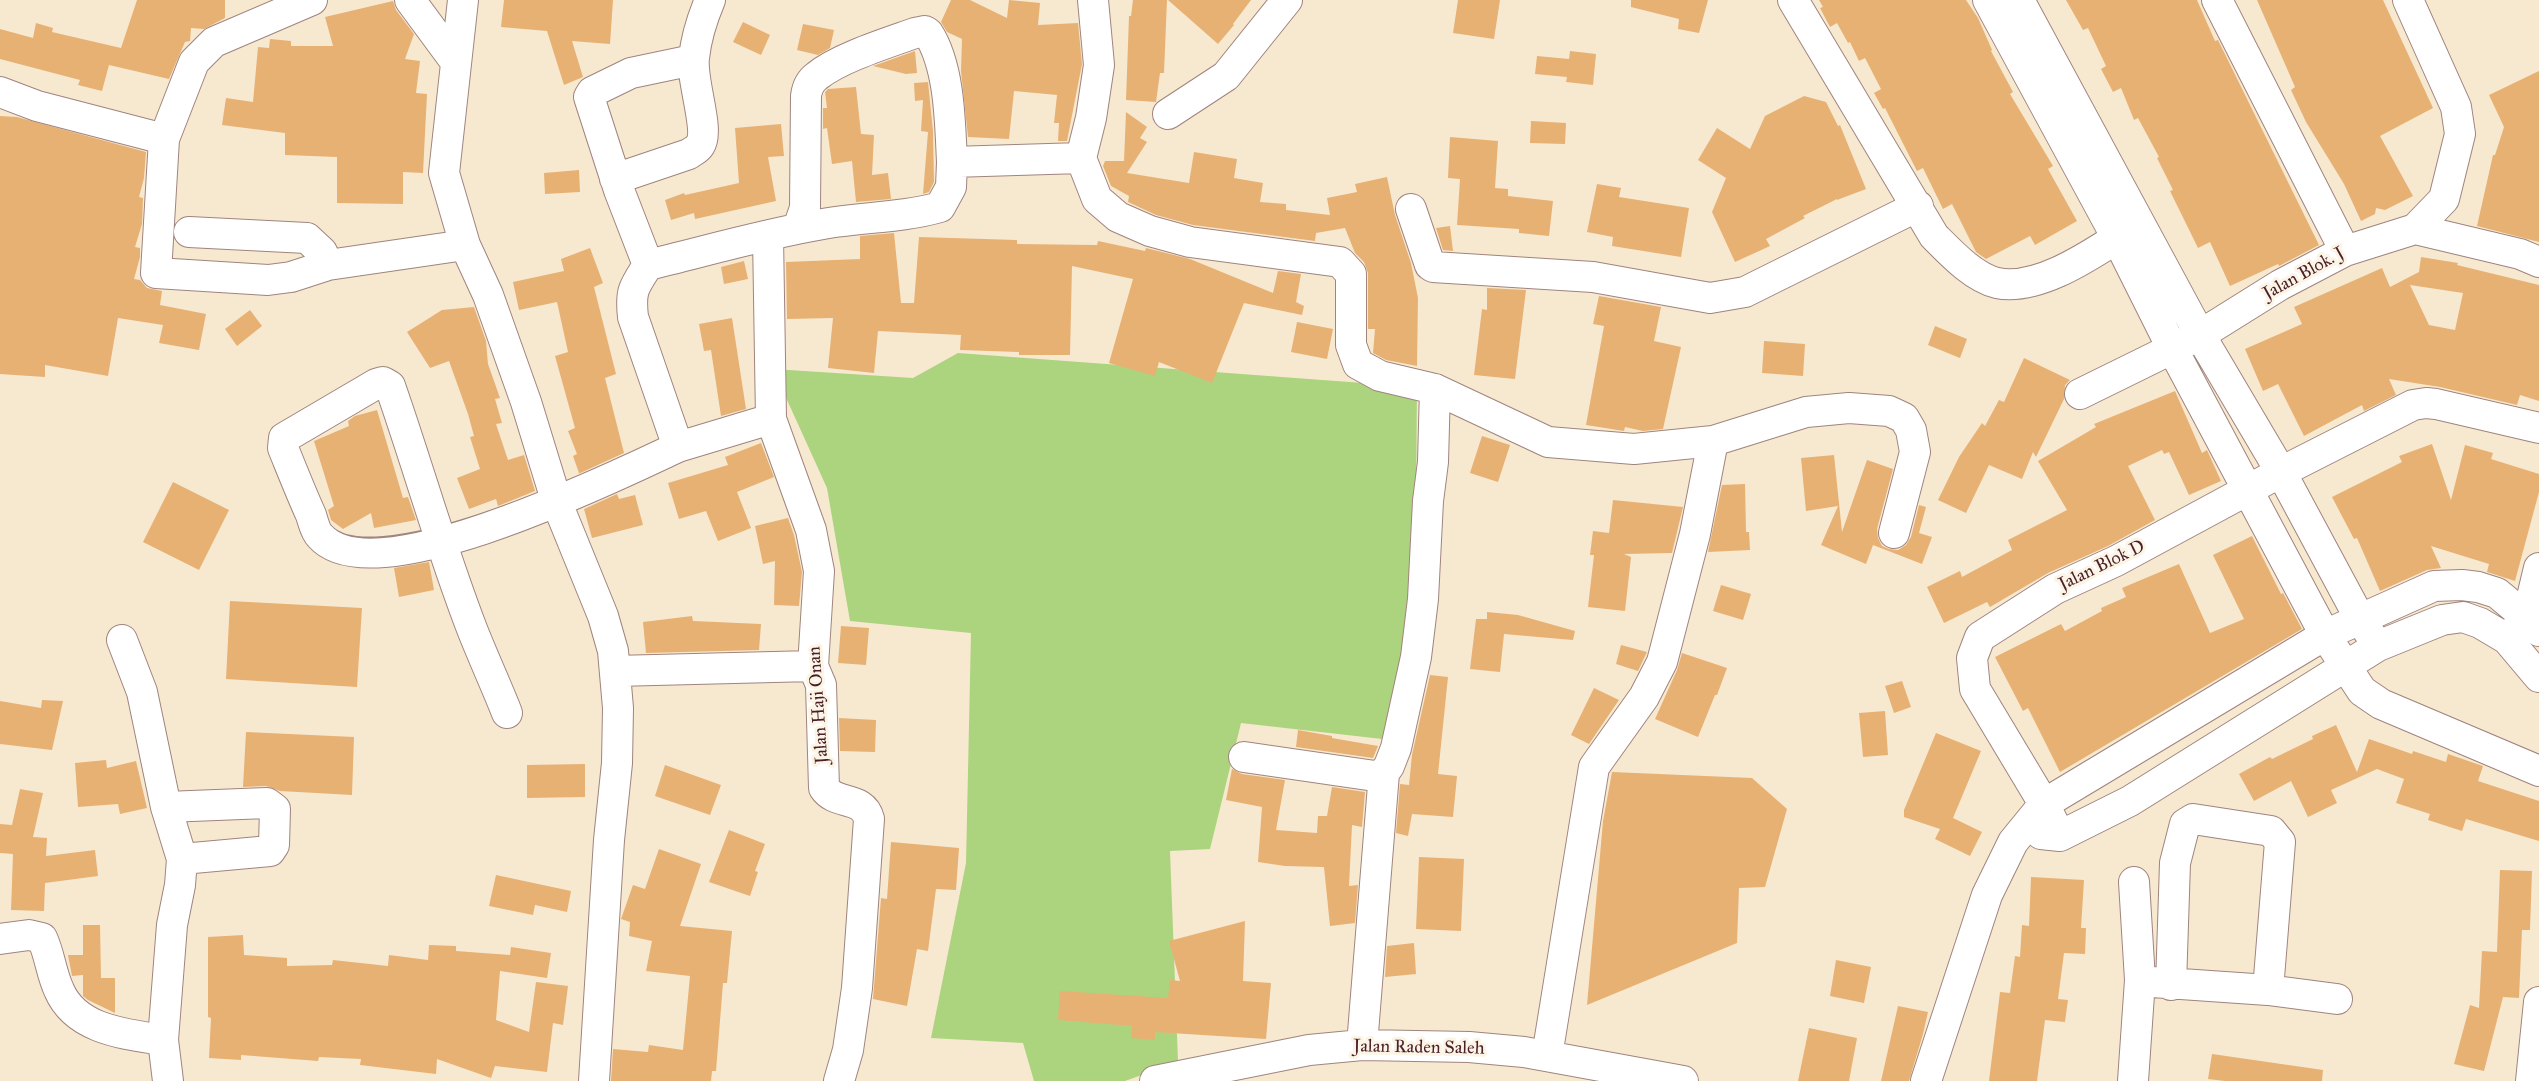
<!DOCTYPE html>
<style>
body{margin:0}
canvas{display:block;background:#f7e8d0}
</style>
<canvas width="2539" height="1081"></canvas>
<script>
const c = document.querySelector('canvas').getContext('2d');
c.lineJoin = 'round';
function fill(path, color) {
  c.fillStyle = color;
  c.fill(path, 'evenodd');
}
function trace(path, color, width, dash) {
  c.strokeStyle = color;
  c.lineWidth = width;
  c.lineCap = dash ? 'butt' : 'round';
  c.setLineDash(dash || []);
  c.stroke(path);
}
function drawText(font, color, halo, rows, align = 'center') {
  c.font = font + ' "IM FELL Great Primer",serif';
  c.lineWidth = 6;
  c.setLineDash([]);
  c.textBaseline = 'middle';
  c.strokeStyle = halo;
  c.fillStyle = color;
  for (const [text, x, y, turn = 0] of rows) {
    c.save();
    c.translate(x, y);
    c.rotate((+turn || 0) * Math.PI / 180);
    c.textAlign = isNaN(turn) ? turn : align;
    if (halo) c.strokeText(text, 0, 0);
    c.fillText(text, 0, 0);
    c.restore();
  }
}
const green = new Path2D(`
 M958,353L1417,387L1415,624L1400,741L1241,723L1210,849L1170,851L1178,1062L1125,1081H1034L1023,1043L931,1038L966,863L971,633L850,621L827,488L773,369L913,378Z`);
const building = new Path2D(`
 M137,0H225V18L204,29L191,28L190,41L185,42L169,79L109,65L102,91L78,85L80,80L0,59V29L33,38L36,23L53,28L52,32L121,48Z
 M504,0H613L610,44L572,41L583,77L564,85L547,31L501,27Z
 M951,0H970L1007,18L1009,0L1040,3L1038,25L1078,23L1082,64L1067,141H1058L1059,123H1054L1057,95L1014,91L1009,139L968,137L961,71L962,39L947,32L941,22Z
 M1133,0H1167L1164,73H1160L1156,102L1126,100L1129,16H1131Z
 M1168,0H1251L1233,24L1234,25L1218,44Z
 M1458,0H1500L1494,39L1453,33Z
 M1631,0H1708L1699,33L1678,29L1679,19L1631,7Z
 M1819,0H1966L1978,18L1992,50L1991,51L2013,92L2010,94L2053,166L2048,169L2077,221L2035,245L2030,236L1986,259L1976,252L1952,204L1943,209L1923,168L1917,171L1885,108L1883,109L1874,93L1881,89L1865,58L1859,61L1850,42L1848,43L1837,23L1830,27L1820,8L1823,7Z
 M2066,0H2197L2215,41L2218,40L2319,245L2279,266L2278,264L2230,286L2210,242L2198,248L2170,191L2173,190L2157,158L2159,157L2138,118L2134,120L2121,88L2113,92L2101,69L2106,66L2088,28L2083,30Z
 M2257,0H2383L2433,108L2380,136L2413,196L2385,210L2376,208L2375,214L2361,221L2344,184L2306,122L2291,90L2295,87Z
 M393,1L396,10L414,34L405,59L420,61L416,93L427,94L423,173L403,172V204L337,203V157L285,155V133L222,125L226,98L253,102L258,47L269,48L270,39L291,41V46H333L325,17Z
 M743,22L770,35L761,55L733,42Z
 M803,24L834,30L830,48L818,55L797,50Z
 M915,51L917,73L906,74L873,66Z
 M1570,51L1596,54L1593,85L1566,82L1567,77L1535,74L1537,56L1569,59Z
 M2539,71V242L2477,226L2493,155H2495L2504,127L2489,95Z
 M928,82L933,131L934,182L929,192L923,194L928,132L921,131L923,100L915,101L914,83Z
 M856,87L861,134L874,135L872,175L888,173L891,199L856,202L852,161L832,164L827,128L823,129V108H827L825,92L828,89Z
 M1804,96L1826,102L1838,126L1840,125L1866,189L1837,200V199L1803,216L1805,218L1766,239L1770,246L1735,262L1712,212L1726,178L1698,160L1717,128L1750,149L1765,116Z
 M1126,112L1147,127L1140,138L1147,142L1127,173L1189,183L1194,152L1237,159L1234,178L1263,183L1260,202L1286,204V210L1330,215L1327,198L1357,192L1355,184L1387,177L1395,215L1411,263L1418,298L1417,366L1386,360L1373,353L1375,329H1368V273L1364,262L1355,253L1345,228L1316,233L1315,241L1193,225L1156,215L1128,202L1129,196L1111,186L1103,166L1105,161H1124Z
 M0,116L17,117L146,152L144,178L139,197L143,198L142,224L135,247L140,248V257L134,279L140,280L147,288L162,291L160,305L206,314L199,350L159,343L163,325L118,318L108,376L45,365V377L0,374Z
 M1531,121L1566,123L1565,144L1530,143Z
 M781,124L784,156L768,157L776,201L695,219L694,213L671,220L665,200L684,193L685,195L739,183L735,128Z
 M1450,137L1498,141L1495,188L1508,189V196L1553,201L1549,236L1519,233V229L1457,225L1460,179L1448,178Z
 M579,170L580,192L545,194L544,173Z
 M1597,184L1621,188L1619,197L1689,208L1681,257L1612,246L1613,237L1587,232Z
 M1450,226L1453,251L1443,250L1436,228Z
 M894,233L901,303H914L919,237L1017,240V244L1097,245L1098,241L1145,251L1146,248L1190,259L1273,293L1278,271L1301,274L1296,302L1304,306L1302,315L1244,303L1212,383L1159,362L1155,376L1109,363L1133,279L1072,266L1070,355H1019V352L960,350L961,335L878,331L874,373L828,368L833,318L787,319L786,262L860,259V236Z
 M590,248L603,283L594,287L616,374L605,378L624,453L578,474L579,473L573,456L577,454L568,431L575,428L555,356L568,352L557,302L519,310L513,282L564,271L561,259Z
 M2421,257L2458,263L2457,265L2539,285V401L2520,395L2517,405L2440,387L2389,379L2396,395L2364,411L2362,405L2304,436L2278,384L2263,391L2245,349L2302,324L2294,307L2382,268L2390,287L2419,272ZM2410,285L2463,293L2455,330L2429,325Z
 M744,261L748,279L724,284L721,267Z
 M1487,288L1526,290L1515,379L1474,375L1482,309L1487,310Z
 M1599,296L1661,307L1654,341L1681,347L1663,429L1643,431L1625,427L1624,431L1586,425L1604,326L1593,324Z
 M474,307L486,341L488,364L500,398L495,399L502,423L496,424L508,460L524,455L535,491L498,506L496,499L469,509L457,478L480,469L470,437L474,436L468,414L449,361L430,368L407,332L442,310Z
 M250,310L262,326L237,346L225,329Z
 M732,318L746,409L721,416L711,350L704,351L699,324Z
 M1297,322L1333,329L1327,359L1291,352Z
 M1935,326L1967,339L1960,358L1928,345Z
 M1764,341L1805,344L1803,376L1762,373Z
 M2024,358L2070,380L2065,385L2064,399L2036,457L2033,452L2022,479L1989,465L1966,513L1938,500L1959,457L1982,423L1985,426L1999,400L2004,402Z
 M2175,391L2202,453L2207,450L2221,481L2189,495L2169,452L2164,454L2162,450L2128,466L2155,520L2108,546L2048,573L1990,607L1987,602L1944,623L1927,587L1960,571L1962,577L2012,550L2008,540L2067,510L2038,461L2096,427L2094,424Z
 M377,410L403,498L408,497L416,520L374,528L371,513L343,529L331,520L328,510L334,506L314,441L349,426L348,421L355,416Z
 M1482,436L1510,445L1498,482L1470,473Z
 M761,443L774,477L737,492L751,528L718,541L706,511L679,519L668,483L728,465L725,457Z
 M2432,444L2451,500L2465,445L2493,453L2491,459L2539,474V492L2515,581L2487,572L2489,564L2431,546L2441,568L2427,570L2380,591L2357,538L2354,539L2332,497L2402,462L2399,456Z
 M1834,455L1842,532L1867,460L1893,469L1877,529L1878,538L1882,546L1889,549L1898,550L1906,545L1911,537L1919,505L1926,507L1919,533L1932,537L1922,564L1873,545L1866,564L1821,545L1838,506L1806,511L1801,458Z
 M173,482L229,510L199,570L143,542Z
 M1745,484L1746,532H1749L1750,550L1708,552L1722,485Z
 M617,494L619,499L635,495L643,525L592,538L584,509Z
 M1613,500L1683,507L1672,553L1624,554L1631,557L1625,611L1588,607L1594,555H1590L1593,531L1609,533Z
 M788,518L794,535L802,572L799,606L774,605L775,561L763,564L755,526Z
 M2252,536L2281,594L2283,593L2302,629L2060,772L2028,708L2023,711L1995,657L2061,624L2065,631L2102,611L2101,608L2126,597L2122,588L2179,564L2210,633L2244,619L2213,555Z
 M429,562L434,590L399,597L394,568Z
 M1721,585L1751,594L1743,620L1713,611Z
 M230,601L362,608L357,687L226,679Z
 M1487,612L1518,615L1575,631L1573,640L1504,634L1500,672L1470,669L1476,619H1487Z
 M692,616L693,621L761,624L759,650L646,653L643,622Z
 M841,626L869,628L866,665L838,663Z
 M1621,645L1647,652L1638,671L1616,664Z
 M1682,653L1727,668L1717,695H1715L1698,737L1655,719L1677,670Z
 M1430,675L1448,677L1438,774L1457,776L1453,817L1412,814L1408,836L1396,833L1400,784L1409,785L1412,755Z
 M1902,681L1911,707L1894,713L1885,686Z
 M1594,688L1619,700L1589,744L1571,735Z
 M42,700L63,701L52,750L0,744V701L41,708Z
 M1885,711L1888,755L1863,757L1859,713Z
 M839,718L876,720L875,752L840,751Z
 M2336,725L2357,772L2369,739L2412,754L2413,751L2446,762L2448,754L2483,766L2478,781L2539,801V841L2466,819L2462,831L2428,820L2430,814L2396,803L2404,779L2377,769L2331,790L2337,803L2308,817L2291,781L2254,801L2239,774L2270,757L2272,759L2313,739L2312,736Z
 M1298,730L1332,736V738L1378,746L1373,758L1296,747Z
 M246,732L354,737L352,795L280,791L266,786L243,787Z
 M1936,733L1981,751L1953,818L1982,832L1970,856L1935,839L1940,829L1904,817V810Z
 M106,760L107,768L136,761L147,808L120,814L118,804L78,807L75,763Z
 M585,764V797L527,798V765Z
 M665,765L721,785L710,815L655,796Z
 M1232,769L1242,774L1285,780L1276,830L1317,833L1318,816H1327L1332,787L1365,792L1362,827L1352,825L1349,886L1358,885L1355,923L1330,926L1324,867L1285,866L1258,862L1262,807L1226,800Z
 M1612,772L1752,778L1787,809L1765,887L1739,888L1737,943L1587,1005L1603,821Z
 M20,789L43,793L33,837L47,838L46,856L95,850L98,876L45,883L44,911L11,910L13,854L0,853V824L12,825Z
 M729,830L765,844L755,871L758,872L750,896L709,882Z
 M891,842L959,848L956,890L936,889L928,951L917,949L907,1006L873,999L881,898L887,899Z
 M659,849L701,864L680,926L732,931L727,983H723L716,1071H712L711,1081H611L613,1049L648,1052L649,1045L683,1050L690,976L646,971L652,941L629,936L630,922L621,919L633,885L645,889Z
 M1419,857L1464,859L1461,931L1416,929Z
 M2500,870L2532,871L2530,930H2522L2519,998L2503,997L2484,1071L2454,1064L2470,1005L2479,1008L2482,951L2497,952Z
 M496,875L571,891L567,912L535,905L533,915L489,906Z
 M2031,877L2084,880L2081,928H2086L2085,954L2064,953L2058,999L2068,1000L2065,1022L2045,1020L2037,1081H1989L2000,992L2010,993L2015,956L2020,957L2022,925L2029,926Z
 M1245,921L1243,981L1271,983L1266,1039L1155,1032V1040L1131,1038L1132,1026L1058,1020L1060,991L1168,998L1170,980L1180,981L1169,941Z
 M83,925H100L101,978H115V1013L88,1000L83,996V975L72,976L68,955H83Z
 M243,935L244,955L287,958V966L332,965L333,960L388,966L389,955L428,960L429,945L456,946V951L510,955L511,947L551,953L547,978L500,971L496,1020L529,1032L536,982L568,986L563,1025L553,1023L547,1072L495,1066L491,1078L437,1059L436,1074L360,1065L361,1059L319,1057L318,1061L241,1055V1060L209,1058L211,1018L208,1017V937Z
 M1414,943L1416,974L1385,977L1387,946Z
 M1836,960L1871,967L1864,1003L1830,996Z
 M1898,1006L1928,1012L1923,1034L1909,1081H1881Z
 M1809,1028L1857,1038L1849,1081H1798Z
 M2212,1054L2323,1070L2322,1081H2225L2208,1079Z`);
const minor = new Path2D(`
 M410,0L455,61
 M463,0L444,173L465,245L488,295L526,402L557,503L603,616L613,651L618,708L617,763L609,840L594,1081
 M1093,0L1099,65L1091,118L1081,158L1097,199L1118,217L1150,231L1190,242L1340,262L1351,274V345L1358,364L1380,376L1435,389L1548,442L1634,449L1713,441L1806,412L1849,408L1889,411L1904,418L1911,430L1915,452L1894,533
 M1793,0L1934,236C1951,253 1973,277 1997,283C2036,291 2086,258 2117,238
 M1988,0L2117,238L2172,348L2325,635L2362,691L2381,704L2539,771
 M2019,0L2200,335L2281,472L2360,619L2378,646
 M2217,0L2345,251
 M0,92L37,106L164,139L194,62L214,42L312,0
 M1168,114L1226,76L1287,0
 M164,139L156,273L268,280L291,277L328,265L465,245
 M615,179L689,154C693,151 698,149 700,145C710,130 691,81 694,58C696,38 702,19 710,0
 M1411,209L1430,265L1433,267L1593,277L1710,298L1745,292L1918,206
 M798,228L805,208L806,96C807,88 810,81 817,76C839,58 887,43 915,33L925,31L928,33C950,67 950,123 952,162
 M2415,229L2520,254L2539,262
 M189,232L307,238L322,252L328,265
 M768,236L771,419L811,530L819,571L813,666L821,685L824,788C836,806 863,795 869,819L857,988L848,1050L839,1081
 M648,265L619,190L589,97L592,92L631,73L693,60
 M2080,394L2200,335L2280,285L2345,251L2415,229L2444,199L2460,134L2456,107L2408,0
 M678,447L771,419
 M2515,630L2527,618L2539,568
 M122,640L142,692L166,807L182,859L180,885L172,925L163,1040L168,1081
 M615,671L813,666
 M507,713C496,685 483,657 472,629C441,549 418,466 390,386L383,382L376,384L284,438L283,448C292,470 301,493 311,515C313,521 315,531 320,536C373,596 616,476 678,447L633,317C630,290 634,287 648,265C706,251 764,234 823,224C862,217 902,218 940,207L951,187L952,162L1081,158
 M1244,757L1361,774L1375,776L1384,773
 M166,807L267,803L275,809L274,845L270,851L182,859
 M2041,834L2060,836L2130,801L2378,646L2442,620L2463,617L2480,623L2507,639L2539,677
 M2060,836L2044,804L1975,689L1972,658L1980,637L2055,589L2116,561L2281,472L2413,405L2426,403L2436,404L2539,428
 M0,939L29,935L42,938C50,955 51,973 59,990C76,1030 125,1034 163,1040
 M2152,982L2268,990L2337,999
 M2171,985L2175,863L2185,824L2193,819L2271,831L2280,842L2268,990
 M1362,1045L1384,773L1389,766L1396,748L1416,657L1423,599L1428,501L1433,462L1435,389
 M1547,1056L1594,767L1644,697L1662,662L1695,534L1713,441
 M1155,1081L1309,1050L1362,1045L1469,1047L1524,1052L1683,1081
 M1926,1081L1987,895L2013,842L2044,804L2325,635L2434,586L2462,585L2478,587L2497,593L2527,618L2539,631
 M2133,1081L2140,980L2134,882
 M2531,1081L2539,1002`);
const streetNames = [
 ["Jalan Blok. J",2304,274,-29],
 ["Jalan Blok D",2102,566,-26],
 ["Jalan Haji Onan",819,705,-94],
 ["Jalan Raden Saleh",1419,1048,1]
];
fill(green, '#acd47e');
fill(building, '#e8b174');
trace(minor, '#a0847e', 32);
trace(minor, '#fff', 30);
drawText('18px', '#4a1f2b', '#fcf5e5', streetNames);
</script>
